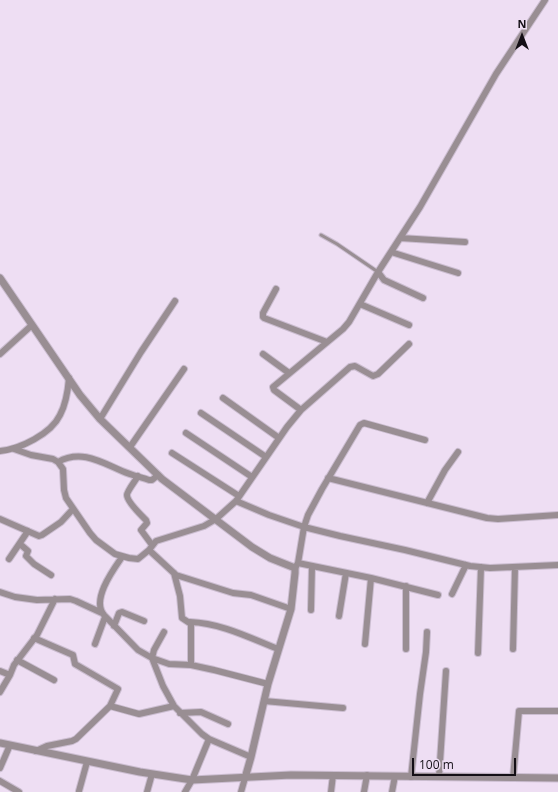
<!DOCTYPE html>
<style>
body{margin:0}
#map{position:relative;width:558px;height:792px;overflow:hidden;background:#eedef3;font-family:"Open Sans",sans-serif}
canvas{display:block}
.north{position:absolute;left:502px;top:16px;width:40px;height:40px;-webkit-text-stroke:3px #eedef3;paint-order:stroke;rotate:0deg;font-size:11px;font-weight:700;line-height:16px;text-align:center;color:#140f16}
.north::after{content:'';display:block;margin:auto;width:14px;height:18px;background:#140f16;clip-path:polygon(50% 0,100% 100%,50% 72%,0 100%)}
.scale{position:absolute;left:412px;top:758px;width:104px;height:18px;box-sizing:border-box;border:2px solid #140f16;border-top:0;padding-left:5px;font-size:12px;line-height:14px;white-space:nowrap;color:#140f16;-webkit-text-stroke:3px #eedef3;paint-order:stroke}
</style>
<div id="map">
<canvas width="558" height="792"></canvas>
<div class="north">N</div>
<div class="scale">100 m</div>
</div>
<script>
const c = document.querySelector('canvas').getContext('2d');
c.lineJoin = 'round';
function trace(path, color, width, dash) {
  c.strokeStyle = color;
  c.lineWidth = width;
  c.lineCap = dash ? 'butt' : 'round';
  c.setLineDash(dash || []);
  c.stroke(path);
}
const service = new Path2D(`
 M321,235L337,244L378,272`);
const minor = new Path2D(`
 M400,238L465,242
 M391,252L458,273
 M378,272L384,280L423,298
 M276,289L263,313V317L264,318L327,342
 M360,304L409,325
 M0,354L32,325
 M263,354L289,373
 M223,398L279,438
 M301,410L274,390L273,387L343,329L349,322L378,272L420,207L496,74L545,0
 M201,413L266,457
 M100,419L141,352L175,301
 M186,433L252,477
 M130,447L184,369
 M14,449L31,455L53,459L58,462L63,469L64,490L66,498L90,533L96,540L115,554L129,558L138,559L149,550L156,541L204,526L216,519L236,501L287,427L301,410L350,367L355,366L373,376L378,374L409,344
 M0,451C20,449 51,434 60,415C66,404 68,390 69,378
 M172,453L239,496
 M58,462C81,449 101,462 122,471C131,475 140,477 149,480H152L158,475
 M138,476C136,480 127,491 127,495C127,502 141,515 146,520L147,523L141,530L152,545
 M328,478L487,518L498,519L558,515
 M236,501L269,515L304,527L340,536L405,550L470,566L490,568L558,565
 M427,503L445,470L458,452
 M0,519L39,536L42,535L61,522L73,509
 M20,544L28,551L26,556L34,564L51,575
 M149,550L176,575L233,593L251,595L291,609
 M122,557C113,570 91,600 104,615L138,650L152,658L169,664L191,665L214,670L268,684
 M9,559L28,531
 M298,563L371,578L438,595
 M295,568L298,563L304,527L308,515L322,489L360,425L364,423L425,440
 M174,573L180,596L182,618L191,624V665
 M406,586V649
 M0,592L15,597L37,600L70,599L76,601L102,613
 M452,594L466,565
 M311,610L312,566
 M339,616L346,573
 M190,622C221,623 250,638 278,649
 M114,626L119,613L122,612L144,621
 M164,632L154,650L152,658L163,686L174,706L202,734L209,739L251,757
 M34,638L73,655L75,664L118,689L110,706
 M95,644L105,617
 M365,644L371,578
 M513,649L515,567
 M478,653L481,567
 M17,660L54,680
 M0,671L10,675
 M0,692L10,675L14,665L37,635L55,599
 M264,701L343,708
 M180,713L201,712L228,724
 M36,751L47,746L72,741L76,739L110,706L139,714L174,706
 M0,768L10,745
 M411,777L420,694L426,652L427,632
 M439,777L446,671
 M513,778L519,711H558
 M0,781L19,792
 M79,791L87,762
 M147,792L152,774
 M185,792L192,780L209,739
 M241,792L245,778
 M331,792L333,775
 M364,792L367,775
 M392,792L395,776`);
const tertiary = new Path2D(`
 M0,278L80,395L100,419L162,479L252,547L270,558L295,568V573L291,609L268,684L251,757L245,778
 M0,743L140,772L192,780L291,775L558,778`);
trace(service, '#cbbdd0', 5);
trace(minor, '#cbbdd0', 8);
trace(tertiary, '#cbbdd0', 9);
trace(service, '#998e93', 3);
trace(minor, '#998e93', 6);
trace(tertiary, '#998e93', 7);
</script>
